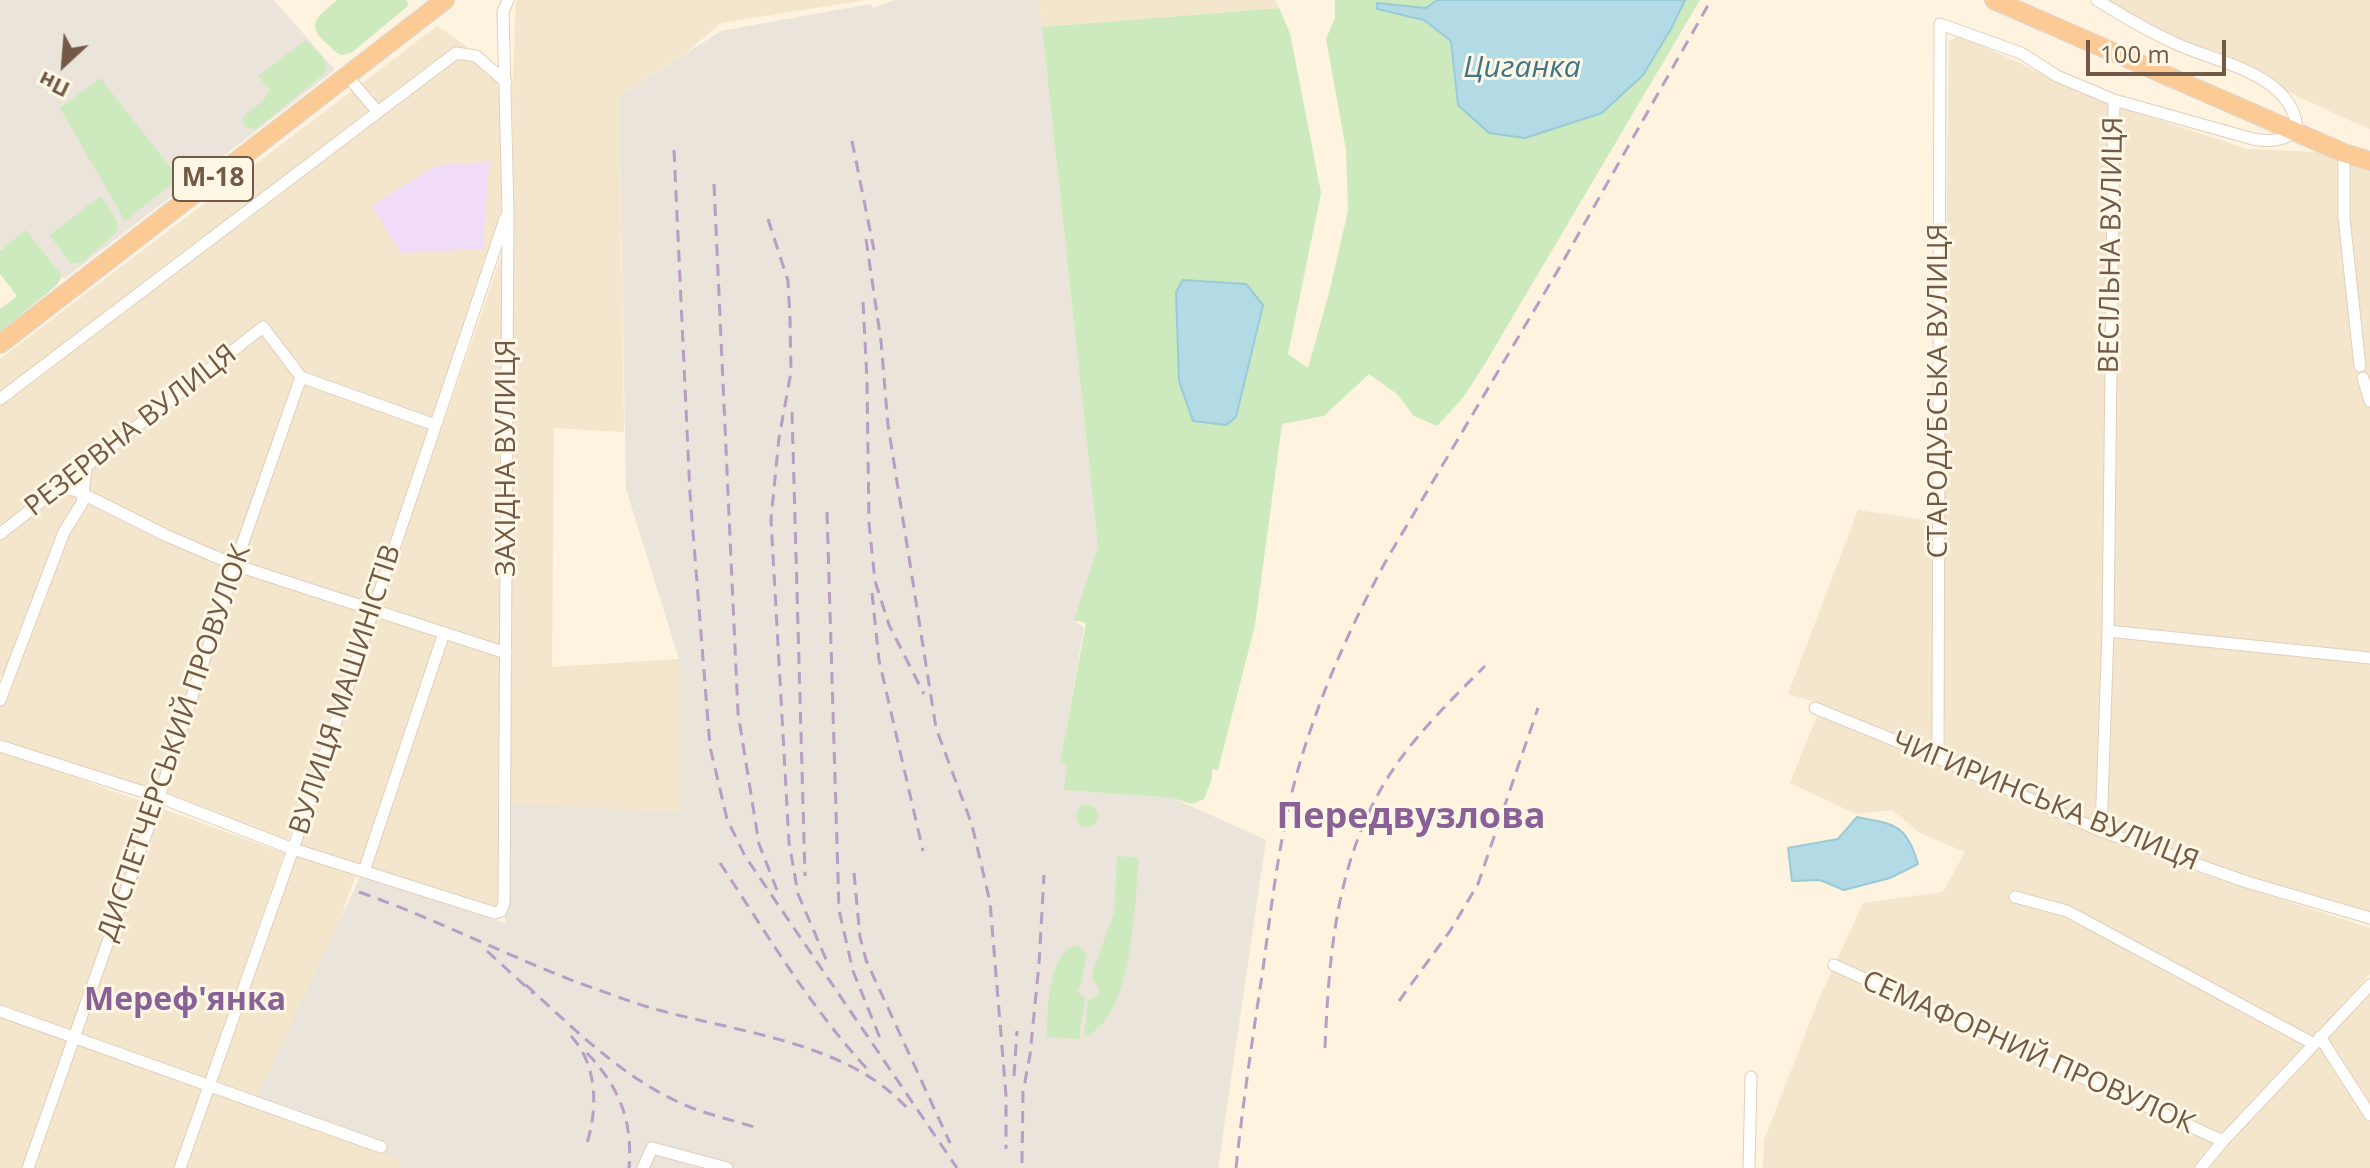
<!DOCTYPE html>
<meta charset="utf-8">
<style>
body{margin:0}
#map{position:relative;width:2370px;height:1168px;overflow:hidden;background:#fdf3df;font-family:"Open Sans",sans-serif}
canvas{display:block}
.north{position:absolute;left:24px;top:24px;width:80px;height:80px;-webkit-text-stroke:6px #fff7e5;paint-order:stroke;rotate:206deg;font-size:22px;font-weight:700;line-height:32px;text-align:center;color:#735a46}
.north::after{content:'';display:block;margin:auto;width:28px;height:36px;background:#735a46;clip-path:polygon(50% 0,100% 100%,50% 72%,0 100%)}
.scale{position:absolute;left:2086px;top:40px;width:140px;height:36px;box-sizing:border-box;border:4px solid #735a46;border-top:0;padding-left:10px;font-size:24px;line-height:28px;white-space:nowrap;color:#735a46;-webkit-text-stroke:6px #fff7e5;paint-order:stroke}
</style>
<div id="map">
<canvas width="2370" height="1168"></canvas>
<div class="north">Пн</div>
<div class="scale">100 m</div>
</div>
<script>
const c = document.querySelector('canvas').getContext('2d');
c.lineJoin = 'round';
function fill(path, color) {
  c.fillStyle = color;
  c.fill(path, 'evenodd');
}
function trace(path, color, width, dash) {
  c.strokeStyle = color;
  c.lineWidth = width;
  c.lineCap = dash ? 'butt' : 'round';
  c.setLineDash(dash || []);
  c.stroke(path);
}
function drawText(font, color, halo, rows, align = 'center') {
  c.font = font + ' "Open Sans",sans-serif';
  c.lineWidth = 6;
  c.setLineDash([]);
  c.textBaseline = 'middle';
  c.strokeStyle = halo;
  c.fillStyle = color;
  for (const [text, x, y, turn = 0] of rows) {
    c.save();
    c.translate(x, y);
    c.rotate((+turn || 0) * Math.PI / 180);
    c.textAlign = isNaN(turn) ? turn : align;
    if (halo) c.strokeText(text, 0, 0);
    c.fillText(text, 0, 0);
    c.restore();
  }
}
const residential = new Path2D(`
 M516,0H866L721,23L687,52L619,96L624,432L554,428L552,667L679,659V812L499,804V904L494,910L360,864L329,950L401,1160L399,1168H185L514,220L512,97Z
 M1039,0H1275L1279,8L1042,27Z
 M2092,0H2370V129L2353,122Z
 M437,26L499,69L502,212L287,842L0,743V709L11,676L5,674L0,676V359Z
 M1958,35L2105,102L2247,149L2319,152L2370,170V913L2214,868L2097,825L1943,755L1819,703L1788,694L1858,510L1943,523L1949,42Z
 M1817,716L1929,759L2067,821L2181,867L2370,928V974L2197,1168H1763L1764,1140L1819,999L1863,903L1943,892L1965,852L1920,833L1892,810L1856,814L1790,783Z
 M0,750L284,853L174,1168H0Z
 M2370,980V1119L2345,1084L2370,1123V1168H2206Z`);
const industrial = new Path2D(`
 M0,0H274L335,70L64,279L27,231L0,250Z
 M895,0H1039L1098,547L1076,623L1084,627L1060,762L1067,765L1065,790L1173,798L1266,840L1218,1168H399L401,1160L252,1108L360,877L505,923L504,803L679,812V659L626,489L619,96L721,31L870,4L873,8Z`);
const education = new Path2D(`
 M489,162L483,249L401,253L372,206L437,165Z`);
const green = new Path2D(`
 M337,0H406L409,5L351,53L341,55C334,51 330,47 325,42C304,23 321,15 337,0Z
 M1335,0H1437L1426,8L1378,3L1424,20L1451,41L1458,105L1643,75L1671,29L1685,0H1700L1486,362L1462,399L1437,426L1414,416L1397,394L1369,374L1324,416L1282,424L1255,625L1218,770L1212,769V779L1204,799L1192,804L1173,798L1064,790L1067,765L1060,762L1086,623L1074,620L1098,547L1042,27L1279,8L1290,33L1321,193L1288,354L1308,368L1329,293L1348,211L1346,150L1326,39L1335,18Z
 M306,40C314,50 332,61 324,74L256,129L245,127L242,117L263,101L270,90L258,76Z
 M100,78L179,178L125,221L60,108Z
 M100,196C108,207 120,219 117,232L83,262L71,264L50,235Z
 M26,230L62,276L57,285L0,332V309L17,296L0,274V251Z
 M1076 816a11 11 0 1 1 22 0a11 11 0 1 1-22 0Z
 M1117,856L1139,858C1134,905 1134,1017 1084,1037L1088,1000L1095,998L1100,990L1092,979V974L1114,913Z
 M1078,945L1087,953L1081,983L1077,992L1085,998L1079,1039L1047,1037C1048,1012 1047,951 1078,945Z`);
const water = new Path2D(`
 M1437,0H1685L1671,29L1643,75L1602,113L1525,138L1489,133L1458,105L1451,41L1424,20L1377,9V3L1426,8Z
 M1183,280L1246,284L1263,305L1236,417L1226,425L1193,421L1179,381L1176,292Z
 M1857,817C1895,824 1907,825 1918,864L1890,878L1844,890L1820,880L1792,881L1788,848L1838,839Z`);
const minor = new Path2D(`
 M347,76L378,112L456,53L476,56L506,82
 M2344,153V218L2360,366
 M301,377L435,425
 M2363,378L2370,401
 M0,399L378,112
 M58,489L75,490L165,535L235,565L506,653
 M0,534L263,327L301,377L235,565L159,797L28,1168
 M2108,631L2370,658
 M0,700L64,532L82,503L86,468
 M1815,708L1938,758L2101,831L2247,882L2370,918
 M0,746L159,797L293,849L495,913L501,911L504,903L508,211L503,12L508,0
 M1938,758L1940,24L2021,53L2057,76L2114,100L2253,139C2271,142 2282,141 2297,131C2295,75 2219,63 2179,45C2150,32 2124,17 2097,0
 M2101,831L2108,631L2114,100
 M364,871L444,633
 M2015,897L2067,911L2314,1044
 M1834,965L2223,1141
 M0,1011L381,1147
 M2320,1037L2370,1115
 M180,1168L293,849L505,219
 M643,1168L652,1148L727,1168
 M1749,1168L1751,1077
 M2201,1168L2223,1141L2370,985`);
const trunk = new Path2D(`
 M1994,0L2344,153L2370,161
 M0,344L445,0`);
const rail = new Path2D(`
 M852,141L874,250
 M674,150L690,494L710,747L727,819L745,856L957,1168
 M714,184L738,713L759,844L777,890
 M768,219L788,281L790,319L791,372L779,438L771,519L789,842L798,894L828,964
 M866,239L881,341L888,425L936,728L972,825L990,902L1006,1095V1149
 M863,302L867,380L869,523L875,581L889,625L924,694
 M792,412L805,876
 M827,512L839,910L853,971L882,1043
 M872,593L879,660L923,851
 M720,863C767,934 811,1009 870,1072
 M854,873L860,937L866,960L950,1143
 M359,892C434,918 505,955 579,983C602,991 625,1000 648,1007C732,1032 845,1040 907,1108
 M487,951L534,994
 M526,985C572,1027 618,1073 674,1100C699,1113 730,1119 757,1128
 M1399,1001L1450,931L1478,884L1538,708
 M571,1036C599,1066 598,1113 585,1149
 M1325,1048C1329,955 1336,864 1385,782C1411,739 1449,702 1485,666
 M587,1053C619,1087 633,1120 629,1168
 M1014,1076L1017,1031
 M1022,1163L1023,1092L1030,1055L1039,964L1044,875
 M1236,1168C1243,1102 1253,1035 1263,969C1272,901 1280,832 1299,766C1320,694 1351,625 1387,559L1561,265L1711,0`);
const shields = [
 [213,179,80]
];
const shieldNames = [
 ["М-18",213,179]
];
const streetNames = [
 ["ВЕСІЛЬНА ВУЛИЦЯ",2112,245,-89],
 ["СТАРОДУБСЬКА ВУЛИЦЯ",1939,391,-90],
 ["РЕЗЕРВНА ВУЛИЦЯ",131,431,-38],
 ["ЗАХІДНА ВУЛИЦЯ",507,458,-90],
 ["ВУЛИЦЯ МАШИНІСТІВ",346,690,-72],
 ["ДИСПЕТЧЕРСЬКИЙ ПРОВУЛОК",175,743,-71],
 ["ЧИГИРИНСЬКА ВУЛИЦЯ",2045,802,22],
 ["СЕМАФОРНИЙ ПРОВУЛОК",2028,1053,24]
];
const waterNames = [
 ["Циганка",1522,68]
];
const quarterNames = [
 ["Мереф'янка",185,1001]
];
const districtNames = [
 ["Передвузлова",1411,818]
];
fill(residential, '#f4e5cd');
fill(industrial, '#eae4db');
fill(education, '#f0dcf9');
fill(green, '#cceabe');
fill(water, '#b3dbe6');
trace(water, '#99cad8', 2);
trace(minor, '#e1cfbb', 13);
trace(trunk, '#ddd7d3', 20);
trace(minor, '#fff', 11);
trace(trunk, '#fcca94', 18);
trace(rail, '#b69ec5', 3, [12, 8]);
for (const [x, y, w] of shields) {
  const box = new Path2D();
  box.roundRect(x - w / 2, y - 22, w, 44, 6);
  c.fillStyle = '#fff7e5';
  c.fill(box);
  trace(box, '#735a46', 2);
}
drawText('bold 26px', '#735a46', null, shieldNames);
drawText('28px', '#735a46', '#fff7e5', streetNames);
drawText('italic 30px', '#407688', '#fff7e5', waterNames);
drawText('bold 32px', '#896197', '#fff7e5', quarterNames);
drawText('bold 36px', '#896197', '#fff7e5', districtNames);
</script>
